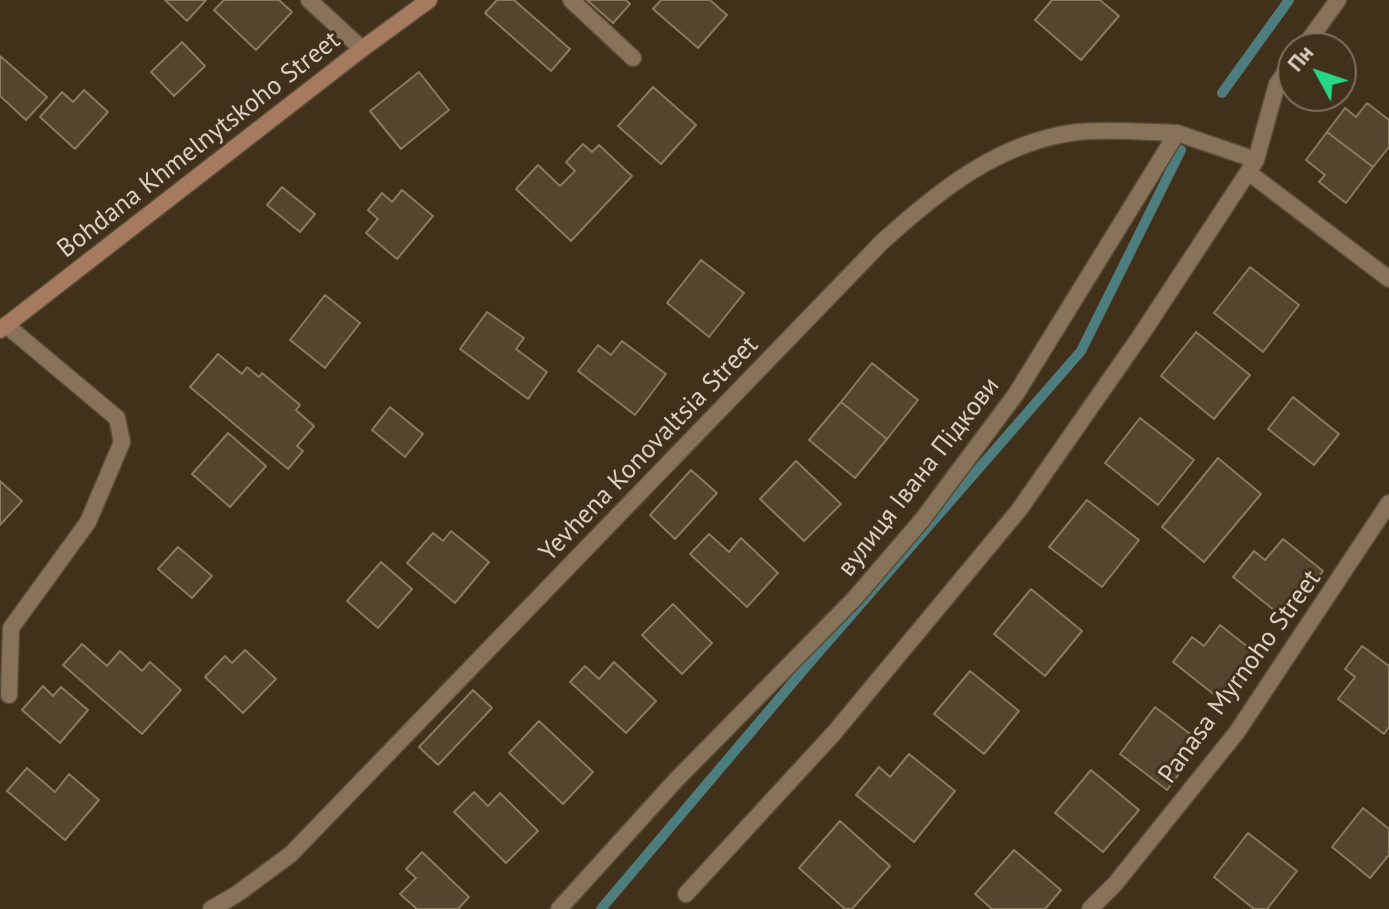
<!DOCTYPE html>
<meta charset="utf-8">
<style>
body{margin:0}
#map{position:relative;width:1389px;height:909px;overflow:hidden;background:#41301a;font-family:"PT Sans",sans-serif}
canvas{display:block}
.north{position:absolute;left:1277px;top:32px;width:80px;height:80px;box-sizing:border-box;background:#41301a;border:2px solid #7e705d;border-radius:50%;rotate:310deg;font-size:22px;font-weight:700;line-height:32px;text-align:center;color:#dad0c2}
.north::after{content:'';display:block;margin:auto;width:28px;height:36px;background:#26d886;clip-path:polygon(50% 0,100% 100%,50% 72%,0 100%)}
</style>
<div id="map">
<canvas width="1389" height="909"></canvas>
<div class="north">Пн</div>
</div>
<script>
const c = document.querySelector('canvas').getContext('2d');
c.lineJoin = 'round';
function trace(path, color, width, dash) {
  c.strokeStyle = color;
  c.lineWidth = width;
  c.lineCap = dash ? 'butt' : 'round';
  c.setLineDash(dash || []);
  c.stroke(path);
}
function fill(path, color) {
  c.fillStyle = color;
  c.fill(path, 'evenodd');
}
function drawText(font, color, halo, rows, align = 'center') {
  c.font = font + ' "PT Sans",sans-serif';
  c.lineWidth = 6;
  c.setLineDash([]);
  c.textBaseline = 'middle';
  c.strokeStyle = halo;
  c.fillStyle = color;
  for (const [text, x, y, turn = 0] of rows) {
    c.save();
    c.translate(x, y);
    c.rotate((+turn || 0) * Math.PI / 180);
    c.textAlign = isNaN(turn) ? turn : align;
    if (halo) c.strokeText(text, 0, 0);
    c.fillText(text, 0, 0);
    c.restore();
  }
}
const stream = new Path2D(`
 M1222,93L1289,0
 M601,909L805,668L1081,351L1181,150`);
const building = new Path2D(`
 M165,0H206L187,21Z
 M224,0H279L292,12L256,50L214,10Z
 M497,0H514L570,49L551,71L485,13Z
 M587,0H626L630,4L613,23Z
 M661,0H710L727,15L698,48L653,9Z
 M1052,0H1100L1119,16L1081,60L1035,20Z
 M182,42L205,66L174,96L151,72Z
 M0,56L47,97L26,120L0,96Z
 M419,72L449,110L401,149L370,111Z
 M653,87L696,125L661,164L618,126Z
 M84,90L108,112L75,149L40,117L62,92L73,102Z
 M1367,103L1389,120V147L1373,167L1327,132L1345,108L1356,117Z
 M1327,132L1373,167L1346,203L1319,182L1325,175L1306,160Z
 M583,144L592,152L599,145L632,176L571,241L516,189L538,165L560,186L575,171L566,162Z
 M282,187L315,214L300,232L267,205Z
 M402,190L433,216L397,259L366,233L378,219L368,210L382,193L392,202Z
 M701,260L744,293L709,337L667,303Z
 M1250,267L1299,305L1263,352L1214,313Z
 M325,295L360,323L325,368L290,340Z
 M487,312L524,338L516,349L547,372L528,399L460,349Z
 M1196,332L1250,375L1214,419L1161,376Z
 M622,341L666,374L635,415L578,371L598,345L611,355Z
 M218,354L242,374L247,367L259,377L262,373L300,405L296,410L314,426L297,446L303,451L288,469L190,387Z
 M872,363L918,400L887,439L841,402Z
 M1293,397L1339,434L1314,465L1268,429Z
 M841,402L887,439L855,478L809,440Z
 M390,407L423,434L405,457L372,430Z
 M1140,418L1194,460L1158,505L1105,463Z
 M228,433L266,466L230,507L192,474Z
 M1218,458L1261,494L1204,562L1162,527Z
 M796,461L841,504L804,541L760,499Z
 M691,470L717,493L675,539L650,515Z
 M0,481L22,501L0,525Z
 M1087,500L1139,540L1102,587L1049,547Z
 M451,531L489,562L455,603L407,563L433,533L443,541Z
 M709,534L729,552L741,538L778,573L747,607L690,554Z
 M1283,539L1323,571L1285,619L1233,577L1254,551L1265,560Z
 M178,547L212,576L192,598L158,569Z
 M381,562L412,589L378,628L347,601Z
 M1031,589L1082,631L1045,676L994,634Z
 M673,604L712,643L682,674L642,635Z
 M1220,625L1262,658L1226,704L1173,662L1192,637L1204,646Z
 M82,644L107,666L120,651L142,671L150,662L181,690L142,734L63,665Z
 M1362,646L1389,666V727L1384,734L1338,699L1355,677L1345,669Z
 M245,650L276,679L243,713L205,677L225,656L232,663Z
 M614,662L656,701L626,733L570,682L585,666L599,679Z
 M970,671L1019,711L984,754L934,714Z
 M43,686L53,696L61,687L88,710L60,743L22,710Z
 M473,690L492,708L438,765L419,747Z
 M1155,707L1202,743L1167,790L1120,754Z
 M539,721L593,772L563,804L509,753Z
 M909,754L955,791L914,842L856,795L879,767L890,777Z
 M27,768L55,792L69,774L99,800L65,840L7,791Z
 M1091,770L1139,810L1103,852L1055,813Z
 M474,792L488,806L500,793L538,831L506,863L454,812Z
 M1363,808L1389,829V855L1370,878L1332,847Z
 M840,821L890,866L852,909H845L799,868Z
 M1248,833L1297,871L1267,909H1254L1214,877Z
 M1014,850L1061,890L1045,909H992L975,894Z
 M422,852L469,897L458,909H417L400,894L416,878L406,869Z`);
const lane = new Path2D(`
 M309,0L362,49
 M571,0L633,58
 M6,325L117,418L122,442L88,522L11,628L9,695`);
const street = new Path2D(`
 M1303,48L1338,0
 M1248,172L1389,279
 M686,894L834,733L1019,510L1141,335L1256,160L1277,84L1293,62
 M211,909L237,894L291,854L882,242C938,191 1000,141 1078,132C1111,129 1144,132 1177,133
 M559,909L676,780L855,598L922,520L1016,394L1177,133L1256,160
 M1090,909L1115,884L1237,732L1389,503`);
const secondary = new Path2D(`
 M0,330L362,49L429,0`);
const streetNames = [
 ["Bohdana Khmelnytskoho Street",199,145,-38],
 ["Yevhena Konovaltsia Street",649,449,-46],
 ["вулиця Івана Підкови",919,477,-52],
 ["Panasa Myrnoho Street",1240,677,-54]
];
trace(stream, '#4e7d7d', 10);
fill(building, '#56452e');
trace(building, '#8c7960', 2);
trace(lane, '#594c38', 19);
trace(street, '#594c38', 19);
trace(secondary, '#594c38', 19);
trace(lane, '#86735a', 16);
trace(street, '#86735a', 16);
trace(secondary, '#a67a5f', 16);
drawText('26px', '#dad0c2', '#41301a', streetNames);
</script>
